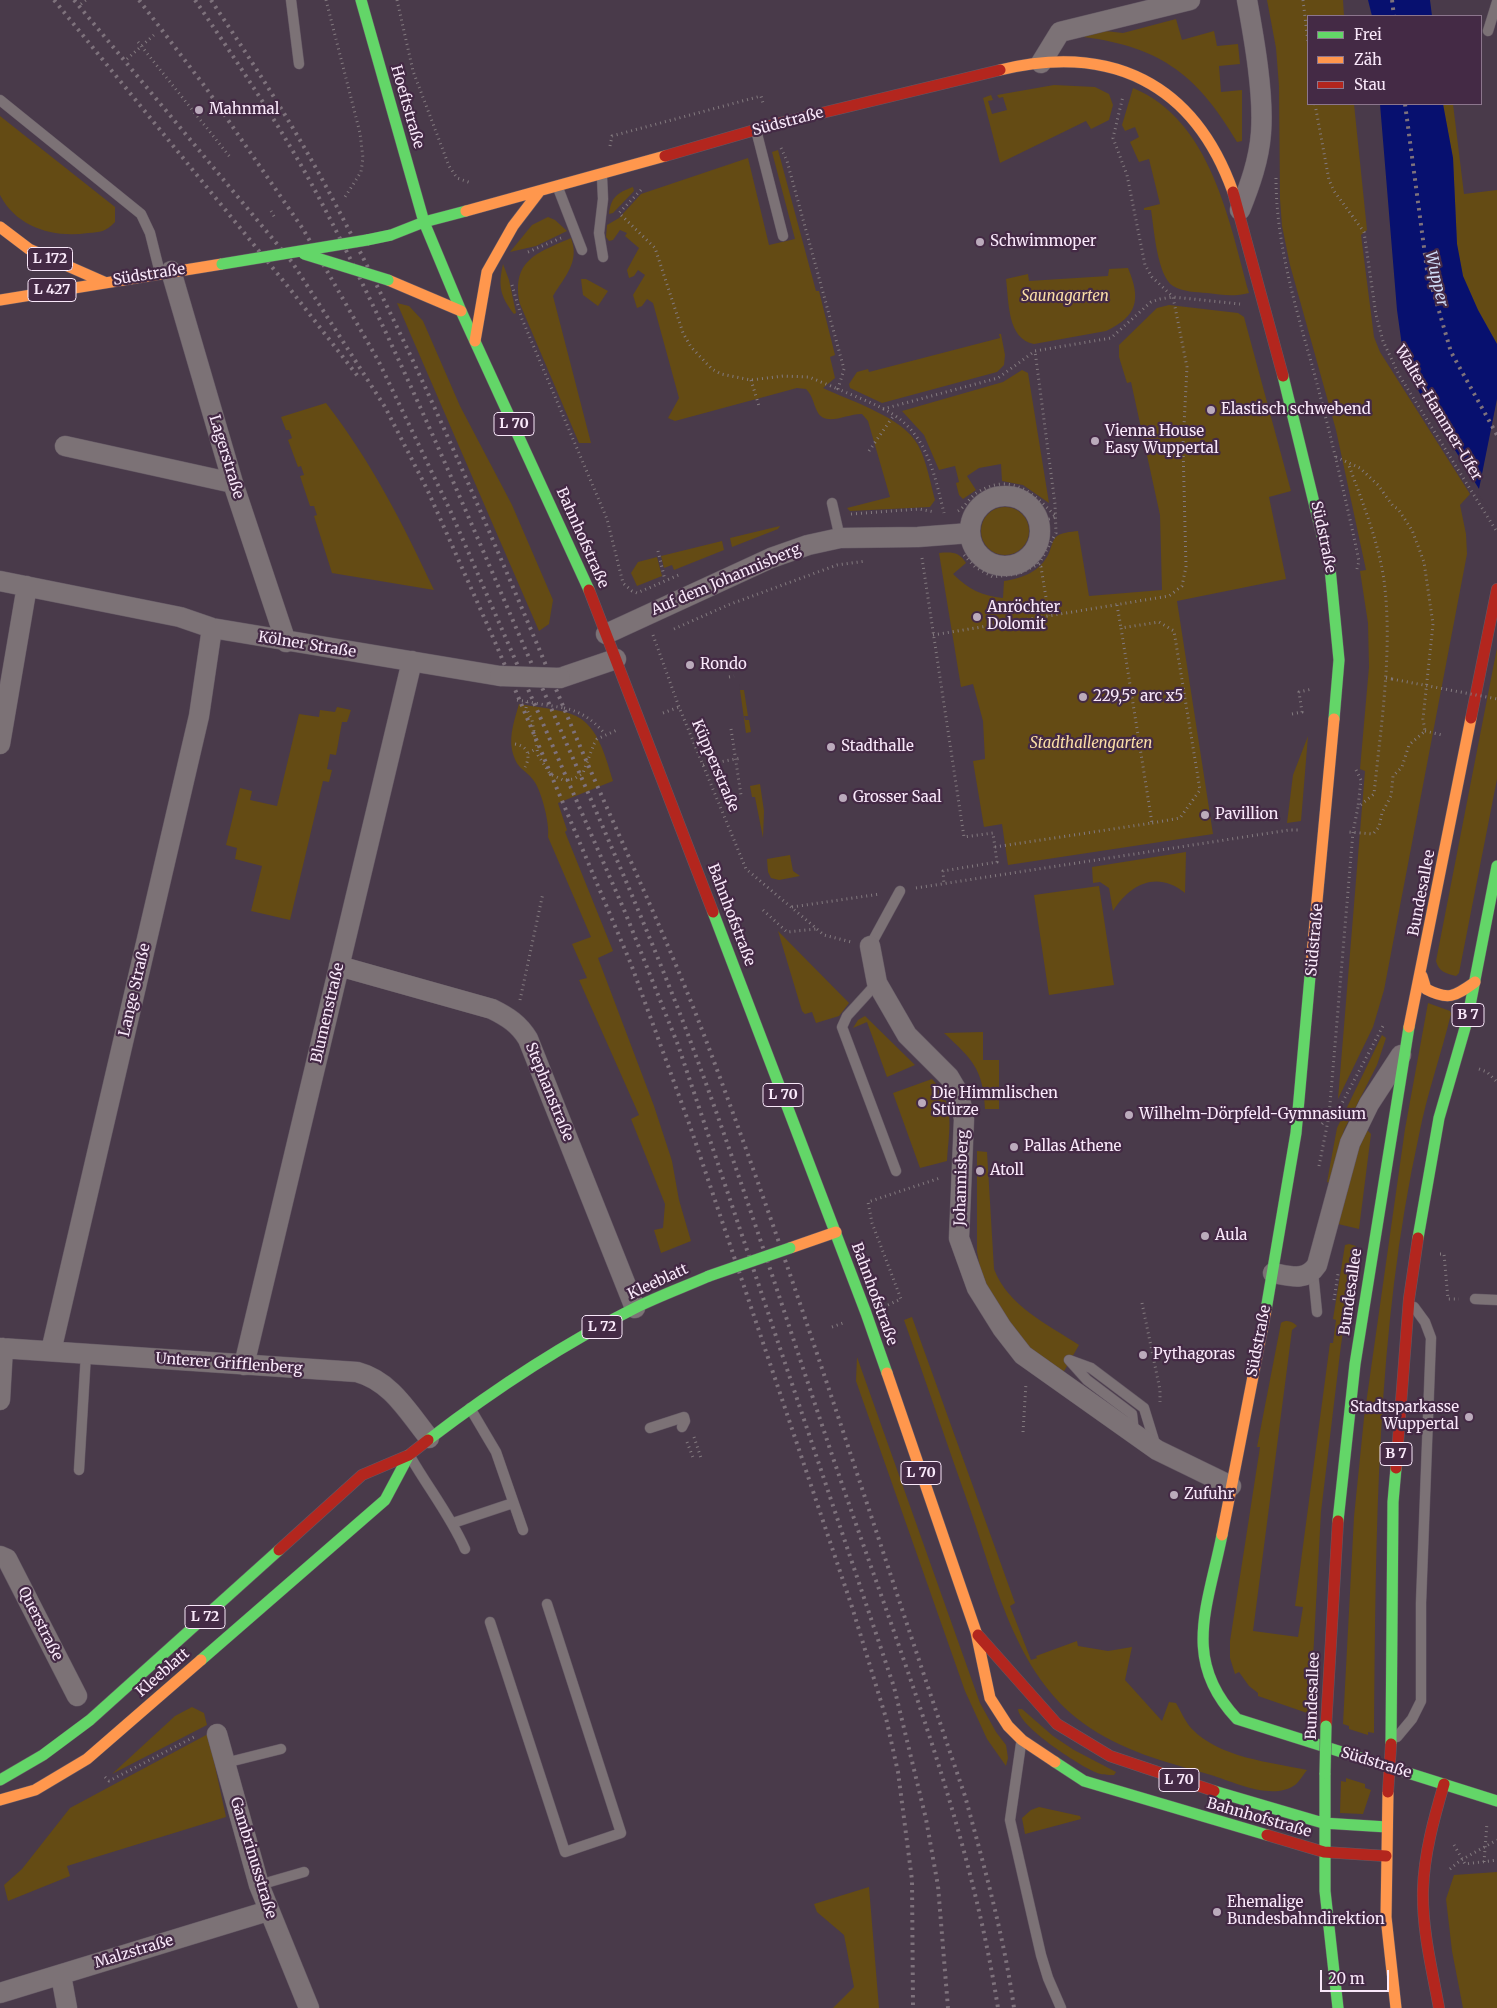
<!DOCTYPE html>
<meta charset="utf-8">
<style>
body{margin:0}
#map{position:relative;width:1497px;height:2008px;overflow:hidden;background:#493a4a;font-family:Merriweather,serif}
canvas{display:block}
.legend{position:absolute;left:1307px;top:15px;width:175px;height:90px;box-sizing:border-box;background:#442a45;border:1px solid #8c768d;margin:0;padding:6px 9px;list-style:none;font-size:15px;color:#f9e8fa}
.legend li{display:flex;align-items:center;gap:10px;height:25px}
.legend b{width:25px;border:1px solid #8c768d}
.scale{position:absolute;left:1320px;top:1970px;width:69px;height:22px;box-sizing:border-box;border:2px solid #f9e8fa;border-top:0;padding-left:6px;font-size:15px;line-height:18px;white-space:nowrap;color:#f9e8fa;-webkit-text-stroke:4px #442a45;paint-order:stroke}
</style>
<div id="map">
<canvas width="1497" height="2008"></canvas>
<ul class="legend">
<li><b style="height:6px;background:#63d668"></b>Frei</li>
<li><b style="height:6px;background:#ff974d"></b>Zäh</li>
<li><b style="height:6px;background:#b3261e"></b>Stau</li>
</ul>
<div class="scale">20 m</div>
</div>
<script>
const c = document.querySelector('canvas').getContext('2d');
c.lineJoin = 'round';
function fill(path, color) {
  c.fillStyle = color;
  c.fill(path, 'evenodd');
}
function trace(path, color, width, dash) {
  c.strokeStyle = color;
  c.lineWidth = width;
  c.lineCap = dash ? 'butt' : 'round';
  c.setLineDash(dash || []);
  c.stroke(path);
}
function drawText(font, color, halo, rows, align = 'center') {
  c.font = font + ' Merriweather,serif';
  c.lineWidth = 4.5;
  c.setLineDash([]);
  c.textBaseline = 'middle';
  c.strokeStyle = halo;
  c.fillStyle = color;
  for (const [text, x, y, turn = 0] of rows) {
    c.save();
    c.translate(x, y);
    c.rotate((+turn || 0) * Math.PI / 180);
    c.textAlign = isNaN(turn) ? turn : align;
    if (halo) c.strokeText(text, 0, 0);
    c.fillText(text, 0, 0);
    c.restore();
  }
}
const green = new Path2D(`
 M1267,0H1343L1344,16H1308V104H1354L1367,230L1361,235L1374,337L1380,352L1470,494L1460,505L1466,534L1467,554L1384,990L1373,1027L1338,1099L1365,771L1360,769L1369,667L1368,623L1360,571L1366,570L1336,430L1290,265L1282,226L1280,199L1279,86L1276,48Z
 M1176,19L1182,40L1214,31L1217,46L1238,44L1240,64L1219,66L1221,92L1242,90V141L1237,142C1196,72 1157,45 1076,36L1096,30L1123,33Z
 M1054,85L1095,87L1109,94L1113,105L1109,120L1091,129L1086,121L1000,163L983,98L991,95L993,100L988,101L992,114L1007,110L1003,97L999,98L997,95Z
 M1133,88C1211,120 1229,221 1249,293C1234,297 1222,295 1207,293C1196,292 1183,292 1173,286C1157,276 1154,228 1151,210H1144V208L1160,204L1149,159L1139,162L1130,142L1139,137L1135,127L1125,131L1122,125Z
 M1443,104H1453L1464,194L1497,190V344L1478,310L1463,276L1457,244L1453,158Z
 M0,116L115,207V222C106,232 100,232 88,233C54,238 17,228 0,195Z
 M778,150L816,291H819L835,355L830,357L835,378L823,388C850,401 903,417 918,445C927,462 930,482 935,500L930,507L850,511L847,508L890,497L868,421L862,414C848,413 825,428 817,411C813,403 813,396 806,389L797,388L675,421L668,418L679,398L653,303L647,299L642,306L637,308L633,295L645,275L638,270L634,276L629,278L627,270L639,248L625,236L627,233L620,230L613,240L609,241L606,237L607,225L619,218L641,194L748,158L769,245L795,239L772,152Z
 M633,187L634,191L613,213L609,214C611,197 617,193 633,187Z
 M548,217L555,220L567,231L536,246L510,252L532,225Z
 M571,238C580,262 565,276 553,296L591,443H579L520,304C511,260 537,253 571,238Z
 M503,264L509,280L516,313L514,314C500,296 498,286 503,264Z
 M1128,268C1141,299 1138,316 1106,331L1034,344C1007,339 1009,302 1006,279L1028,274L1029,281L1108,276L1109,269Z
 M586,279L608,291L598,306L583,295L581,279Z
 M397,303L409,306L423,321L460,406L512,505L553,600L549,624L539,631Z
 M1169,305L1238,313L1244,317L1291,491L1269,497L1286,579L1177,601L1213,834L1008,865L1002,824L984,827L973,761L985,759L983,721L973,684L961,687L939,553C953,552 959,552 966,563L953,574C968,589 982,596 1003,598L1004,581C1023,578 1040,572 1049,553C1051,548 1052,542 1055,538C1060,532 1071,532 1078,531L1089,596L1162,590L1160,515L1131,382L1127,383L1119,357V345L1157,308Z
 M999,334H1001L1005,355L1004,365L997,372L882,403L850,388L849,384L857,372L868,369L869,372L1000,338Z
 M1022,370L1028,373L1049,503L1023,485L1002,481L1001,464L979,468L967,476L976,490L963,499L959,495L956,483L959,482L955,466L939,470L924,435L902,411L1003,382Z
 M326,403C371,461 403,524 434,590L332,573L314,516L317,515L314,506H310L300,476L304,475L301,466L298,467L288,440L292,438L289,430H286L281,417Z
 M981 531a24 24 0 1 1 48 0a24 24 0 1 1-48 0Z
 M780,526L778,529L732,547L730,538Z
 M722,541L724,550L674,570L672,565L664,568L661,556Z
 M657,557L662,576L637,586L631,573L638,562Z
 M1497,648V779L1459,973L1456,976C1445,973 1439,972 1436,961Z
 M739,683L740,690H744L748,716H744L745,720H749L751,732L746,733Z
 M519,704C535,707 561,709 576,716C599,727 606,759 613,781L558,803L567,830L565,832L613,951L598,958L654,1106L672,1161L679,1200L691,1241L661,1253L654,1230L663,1228L665,1204L631,1119L639,1115L579,980L587,978L572,944L591,937L548,837C550,825 542,792 534,781C525,768 517,771 512,750C509,735 515,718 519,704Z
 M337,707L351,710L347,722H342L336,755L330,754L327,769L332,770L329,782L323,781L290,920L251,911L262,866L235,859L237,848L226,845L240,788L252,791L250,800L277,806L299,714L319,717L320,710L335,712Z
 M1308,736L1301,821L1287,823L1293,775Z
 M760,784L764,811L763,838L755,797H752L750,786Z
 M1186,852L1185,893C1157,870 1130,884 1113,911L1109,888L1100,882L1093,883L1092,867Z
 M790,855L793,871L800,876L779,880L771,878L768,872L767,859Z
 M1099,886L1114,985L1049,995L1034,895Z
 M778,931L849,1003L839,1016L816,1023L812,1012L805,1014L802,1011Z
 M1428,1003L1450,1011L1451,1014C1441,1055 1427,1094 1419,1135C1376,1331 1376,1533 1374,1733L1368,1732V1735L1349,1729V1726L1343,1724L1354,1517L1364,1418L1405,1129Z
 M865,1016L915,1065L887,1077L867,1022L853,1028L858,1020Z
 M983,1032V1060H999V1109H985C983,1069 973,1060 944,1033Z
 M1382,1035L1386,1038L1377,1065L1344,1130L1330,1183L1327,1182L1337,1128Z
 M932,1079C956,1105 949,1128 947,1161L920,1168L893,1093Z
 M1367,1130L1371,1134L1359,1229L1338,1224L1361,1137Z
 M977,1151L987,1152L994,1269C1008,1306 1047,1324 1079,1345L1063,1373L1030,1352L983,1285L977,1251Z
 M1349,1244L1356,1246L1341,1345L1321,1512L1310,1714L1258,1696V1693L1249,1686L1239,1672L1235,1674L1230,1658V1641L1260,1447H1257L1281,1323C1287,1319 1293,1322 1297,1326L1292,1330L1253,1631L1298,1637L1303,1607L1295,1606L1330,1343H1333L1336,1320L1333,1319L1345,1245Z
 M912,1317L1015,1603L1010,1606L1031,1660L1037,1658L1036,1656L1077,1641L1078,1646L1108,1651L1132,1647L1125,1680L1162,1721L1169,1702L1176,1703C1181,1711 1185,1722 1192,1729C1220,1758 1270,1762 1307,1770C1303,1775 1299,1782 1295,1785C1272,1801 1234,1782 1211,1775C1166,1762 1121,1751 1083,1723C1014,1672 996,1582 969,1506C947,1444 926,1382 904,1320Z
 M857,1357L980,1703L996,1732L1006,1745L1008,1758L1006,1766L987,1739L965,1691L856,1381Z
 M192,1707L204,1713L207,1725L112,1774L175,1716Z
 M1018,1709H1022L1053,1736L1074,1750L1116,1772L1114,1775C1108,1775 1101,1775 1095,1772C1079,1765 1019,1727 1018,1709Z
 M208,1734L226,1817L67,1866L70,1876L8,1901L4,1885L22,1869L70,1808Z
 M1346,1778L1365,1784V1788L1371,1790L1363,1814L1340,1813L1341,1781L1346,1782Z
 M1039,1807L1080,1816L1081,1819L1025,1834L1022,1818L1031,1810Z
 M1497,1872V2008H1463L1452,1951L1446,1899L1454,1875Z
 M869,1887L879,2008H833L854,1987L844,1935L817,1912L814,1904Z`);
const water = new Path2D(`
 M1368,0H1430L1432,16H1372Z
 M1380,104H1443L1453,158L1457,244L1463,276L1478,310L1497,344V518L1419,392L1403,353L1397,310Z`);
const pier = new Path2D(`
 M1497,399V521L1478,494Z`);
const path = new Path2D(`
 M326,0L360,133L363,158L361,172L345,197
 M397,0L413,71L449,166L457,178L471,183
 M1303,0L1308,42
 M81,4L86,0
 M138,42L230,157
 M127,59L155,34
 M1315,104L1329,180L1334,191L1364,232L1376,315L1383,341L1399,375L1497,532
 M610,146L612,136L761,96L763,103
 M781,148L787,161L844,369L838,389C856,397 877,404 894,415C928,437 935,477 944,513
 M1276,178C1276,246 1297,311 1315,376C1331,437 1346,499 1359,561L1357,569
 M641,190L619,213L655,248L683,333L691,347L712,369L721,374L751,380L783,376L809,377L838,389
 M271,211L275,218
 M528,252L561,238
 M512,285L522,319L607,519L623,583L632,591L637,593L681,574
 M751,380L759,406
 M883,409L998,378L1035,351L1111,338L1151,302L1160,299L1173,297L1240,304
 M869,451L894,415
 M1336,457L1360,468L1378,485L1393,506L1398,509L1412,530L1424,562L1433,624L1423,719L1425,731L1409,745L1402,767L1393,776L1391,796L1382,813L1379,827L1373,834L1349,832
 M958,511C965,507 970,497 978,492C1011,472 1034,493 1056,517L1039,522
 M851,514L919,509L935,512
 M658,551L665,580
 M964,555L975,567L993,577L1018,574L1039,564L1056,533L1055,504L1035,351
 M1031,555L1041,567L1049,616
 M922,558L964,837L993,833L997,862L943,871L944,884
 M1117,605L1121,628
 M674,629L728,605L837,565L866,561
 M653,635L679,707L746,869L824,935L851,942
 M933,635L1169,596L1182,586L1186,567L1183,445L1187,367L1173,297L1152,277L1145,265L1127,175L1113,138L1123,96
 M729,677L734,676
 M1386,678L1392,679
 M564,708C582,712 593,720 605,734
 M663,713L679,707
 M1292,714L1302,712L1299,692L1312,689
 M731,729L741,795
 M1425,731L1442,735
 M515,744C528,746 531,756 525,767
 M594,744L597,739L617,730
 M528,753L536,749
 M703,765L741,758
 M1356,770L1361,780L1358,807
 M995,847L1152,823L1121,628L1159,622L1174,631L1200,790L1180,818L1152,823
 M916,888L1289,830H1298
 M792,907L880,894
 M763,910L787,932L816,929
 M520,1000L543,893
 M1479,1069L1487,1072L1497,1082
 M1322,1124L1341,1105L1383,1026
 M1319,1166L1329,1116L1353,832L1358,807L1374,794C1381,724 1393,651 1384,580C1378,540 1362,501 1348,463
 M1440,1254H1444L1448,1299H1459
 M1334,1300L1338,1274
 M1142,1303L1160,1390V1402
 M888,1305L901,1299L872,1223L868,1202L940,1178
 M832,1327L843,1323
 M1023,1432L1026,1383
 M694,1437L701,1458
 M687,1442L694,1460
 M105,1777L109,1781L196,1736
 M1454,1845L1465,1864L1497,1860
 M1484,1862L1487,1823
 M1450,1869L1461,1860L1497,1840`);
const lane = new Path2D(`
 M291,0L299,64
 M1488,31L1497,2
 M0,100L141,214L150,233L160,273
 M756,130L783,236
 M602,177L603,199L599,233L603,257
 M558,188L582,250
 M832,503L840,538
 M870,946L900,891
 M877,983L847,1016L842,1027L896,1171
 M1313,1272L1317,1312
 M1475,1299L1497,1300
 M1069,1360L1091,1368L1144,1408L1156,1447
 M1070,1361L1087,1380L1132,1414L1134,1432
 M470,1408L496,1452L523,1530
 M650,1428L684,1417L685,1421L682,1427
 M411,1458C429,1489 451,1517 465,1549
 M79,1470L86,1354
 M453,1523L513,1503
 M490,1622L565,1852L621,1833L547,1604
 M1397,1737L1412,1719L1421,1701V1603L1431,1338L1425,1322L1414,1307
 M1021,1744L1010,1820L1041,1955L1048,1978L1061,2008
 M225,1763L281,1749
 M259,1885L304,1872`);
const street = new Path2D(`
 M1041,63L1060,32L1190,0
 M1240,210C1250,185 1259,160 1261,133C1264,94 1254,38 1247,0
 M171,271L233,483L286,642
 M65,446L233,483
 M970 531a35 35 0 1 1 70 0a35 35 0 1 1-70 0Z
 M0,581L180,617L212,628L500,676
 M606,634L771,558L808,545L840,538L918,537L970,533
 M560,678L616,659
 M0,744L27,586
 M870,946L877,983L907,1035L949,1077L959,1094L964,1119L959,1238L977,1288L1002,1328L1023,1355L1157,1450L1231,1486
 M339,966L492,1009C508,1017 519,1024 528,1039L635,1308
 M1273,1273C1290,1276 1306,1282 1317,1265L1350,1143L1369,1104L1401,1055
 M0,1348L357,1372C391,1381 408,1412 429,1438
 M51,1351L199,716L212,628
 M244,1365L412,661
 M0,1400L3,1348
 M0,1556L7,1559L77,1696
 M217,1734L259,1885L309,2008
 M61,1975L67,2008
 M0,1993L268,1911`);
const fast = new Path2D(`
 M361,0L424,222L466,211
 M367,240L391,235L424,222L461,311L589,590
 M1283,376L1330,568L1339,660L1334,719
 M713,912L866,1313L887,1373
 M1418,1238L1439,1118L1467,1021L1497,866
 M1266,1310L1296,1133L1311,965
 M428,1440C492,1391 563,1344 635,1308C659,1296 684,1287 709,1276
 M1338,1521L1355,1364L1409,1027
 M1222,1535C1208,1606 1181,1660 1237,1719L1497,1801
 M201,1660L385,1500L409,1455
 M1391,1744L1393,1502L1396,1468
 M1055,1762L1084,1781L1267,1835
 M1325,1773V1891L1338,2008
 M0,1780L43,1755L90,1720L279,1550
 M1214,1791L1323,1823L1387,1827`);
const slow = new Path2D(`
 M1000,70C1111,43 1194,83 1233,192
 M466,211L665,156
 M0,227L29,249L104,282
 M388,280L461,311
 M0,300L222,264
 M475,341L487,272L513,226L539,192
 M1311,965L1334,719
 M1422,976L1426,989C1449,1001 1455,996 1475,982
 M1409,1027L1471,718
 M790,1248L836,1232
 M887,1373L976,1632L990,1698L1008,1726L1022,1740L1055,1762
 M1222,1535L1266,1310
 M1388,1792L1386,1917L1396,2008
 M0,1800L35,1790L87,1759L201,1660`);
const jam = new Path2D(`
 M665,156L772,125L1000,70
 M1233,192L1283,376
 M589,590L713,912
 M1471,718L1497,589
 M1396,1468L1409,1299L1418,1238
 M279,1550L362,1475L409,1455L428,1440
 M978,1635L1057,1724L1110,1756L1214,1791
 M1326,1726L1338,1521
 M1267,1835L1324,1852L1386,1856
 M1439,2008C1432,1969 1422,1930 1423,1890C1424,1854 1434,1818 1444,1784`);
const rail = new Path2D(`
 M54,0L290,289L360,379
 M74,0L292,262L385,407L427,489L495,642L631,964L690,1126L852,1607L886,1718L898,1772L912,1880L913,2008
 M139,0L206,88L303,229L379,362L450,510L625,912L678,1045L894,1687L926,1819L938,1886L948,2008
 M195,0C238,63 281,127 317,194C392,336 454,483 517,630C575,764 635,896 687,1032C737,1165 780,1300 825,1434C888,1623 967,1811 998,2008
 M211,0C253,63 294,126 329,192C417,357 489,530 561,701C607,813 661,922 704,1035C799,1286 878,1543 965,1796C984,1866 1004,1936 1014,2008
 M1392,0L1394,16
 M1405,104L1427,270L1451,352L1497,435`);
const pathBridge = new Path2D(`
 M1392,679L1497,699
 M517,700L564,708
 M527,702L526,708L532,720L538,755L550,774L563,780L574,779L583,773L594,744`);
const streetBridge = new Path2D(`
 M500,676L560,678`);
const fastBridge = new Path2D(`
 M304,254L388,280
 M222,264L367,240
 M709,1276L790,1248
 M1325,1773L1326,1726`);
const jamBridge = new Path2D(`
 M1388,1792L1391,1744`);
const markers = [
 [199,110,5,"#bbabbc"],
 [980,242,5,"#bbabbc"],
 [1211,410,5,"#bbabbc"],
 [1095,441,5,"#bbabbc"],
 [977,617,5,"#bbabbc"],
 [690,665,5,"#bbabbc"],
 [1083,697,5,"#bbabbc"],
 [831,747,5,"#bbabbc"],
 [843,798,5,"#bbabbc"],
 [1205,815,5,"#bbabbc"],
 [922,1103,5,"#bbabbc"],
 [1129,1115,5,"#bbabbc"],
 [1014,1147,5,"#bbabbc"],
 [980,1171,5,"#bbabbc"],
 [1205,1236,5,"#bbabbc"],
 [1143,1355,5,"#bbabbc"],
 [1469,1417,5,"#bbabbc"],
 [1174,1495,5,"#bbabbc"],
 [1217,1912,5,"#bbabbc"]
];
const shields = [
 [50,259,45],
 [52,290,48],
 [514,424,40],
 [1468,1015,32],
 [783,1095,40],
 [602,1327,40],
 [1396,1454,32],
 [921,1473,40],
 [205,1617,40],
 [1179,1780,40]
];
const shieldNames = [
 ["L 172",50,259],
 ["L 427",52,290],
 ["L 70",514,424],
 ["B 7",1468,1015],
 ["L 70",783,1095],
 ["L 72",602,1327],
 ["B 7",1396,1454],
 ["L 70",921,1473],
 ["L 72",205,1617],
 ["L 70",1179,1780]
];
const streetNames = [
 ["Hoeftstraße",407,107,74],
 ["Südstraße",788,122,-15],
 ["Südstraße",149,275,-9],
 ["Walter-Hammer-Ufer",1438,413,59],
 ["Lagerstraße",226,457,73],
 ["Südstraße",1323,537,78],
 ["Bahnhofstraße",582,538,66],
 ["Auf dem Johannisberg",726,580,-23],
 ["Kölner Straße",307,645,9],
 ["Küpperstraße",715,766,67],
 ["Bundesallee",1422,893,-79],
 ["Bahnhofstraße",731,915,69],
 ["Südstraße",1315,940,-85],
 ["Lange Straße",135,990,-77],
 ["Blumenstraße",328,1013,-77],
 ["Stephanstraße",549,1092,68],
 ["Johannisberg",962,1178,-88],
 ["Kleeblatt",658,1282,-25],
 ["Bundesallee",1351,1292,-82],
 ["Bahnhofstraße",874,1294,70],
 ["Südstraße",1259,1341,-79],
 ["Unterer Grifflenberg",229,1364,4],
 ["Querstraße",40,1624,63],
 ["Kleeblatt",163,1673,-41],
 ["Bundesallee",1313,1696,-88],
 ["Südstraße",1376,1763,17],
 ["Bahnhofstraße",1259,1818,16],
 ["Gambrinusstraße",253,1858,73],
 ["Malzstraße",134,1952,-17]
];
const poiNames = [
 ["Mahnmal",209,110],
 ["Schwimmoper",990,242],
 ["Elastisch schwebend",1221,410],
 ["Vienna House",1105,432],
 ["Easy Wuppertal",1105,449],
 ["Anröchter",987,608],
 ["Dolomit",987,625],
 ["Rondo",700,665],
 ["229,5° arc x5",1093,697],
 ["Stadthalle",841,747],
 ["Grosser Saal",853,798],
 ["Pavillion",1215,815],
 ["Die Himmlischen",932,1094],
 ["Stürze",932,1111],
 ["Wilhelm-Dörpfeld-Gymnasium",1139,1115],
 ["Pallas Athene",1024,1147],
 ["Atoll",990,1171],
 ["Aula",1215,1236],
 ["Pythagoras",1153,1355],
 ["Stadtsparkasse",1459,1408,"right"],
 ["Wuppertal",1459,1425,"right"],
 ["Zufuhr",1184,1495],
 ["Ehemalige",1227,1903],
 ["Bundesbahndirektion",1227,1920]
];
const parkNames = [
 ["Saunagarten",1065,297],
 ["Stadthallengarten",1091,744]
];
const waterNames = [
 ["Wupper",1436,279,77]
];
fill(green, '#644b14');
fill(water, '#07106f');
fill(pier, '#493a4a');
trace(lane, '#645864', 11);
trace(street, '#645864', 21);
trace(fast, '#645864', 12);
trace(slow, '#645864', 12);
trace(jam, '#645864', 12);
trace(path, '#837a7f', 3, [1, 4]);
trace(lane, '#7c7276', 10);
trace(street, '#7c7276', 20);
trace(fast, '#63d668', 11);
trace(slow, '#ff974d', 11);
trace(jam, '#b3261e', 11);
trace(rail, '#7e727c', 4, [2.5, 5]);
trace(streetBridge, '#645864', 21, []);
trace(fastBridge, '#645864', 12, []);
trace(jamBridge, '#645864', 12, []);
trace(pathBridge, '#837a7f', 3, [1, 4]);
trace(streetBridge, '#7c7276', 20);
trace(fastBridge, '#63d668', 11);
trace(jamBridge, '#b3261e', 11);
for (const [x, y, r, color] of markers) {
  const dot = new Path2D();
  dot.arc(x, y, r, 0, 2 * Math.PI);
  c.fillStyle = color;
  c.fill(dot);
  trace(dot, '#442a45', 2);
}
for (const [x, y, w] of shields) {
  const box = new Path2D();
  box.roundRect(x - w / 2, y - 11.5, w, 23, 4);
  c.fillStyle = '#442a45';
  c.fill(box);
  trace(box, '#f9e8fa', 1);
}
drawText('bold 14px', '#f9e8fa', null, shieldNames);
drawText('15px', '#f9e8fa', '#442a45', streetNames);
drawText('15px', '#f9e8fa', '#442a45', poiNames, 'left');
drawText('italic 15px', '#fadea6', '#442a45', parkNames);
drawText('italic 16px', '#cedbf6', '#442a45', waterNames);
</script>
